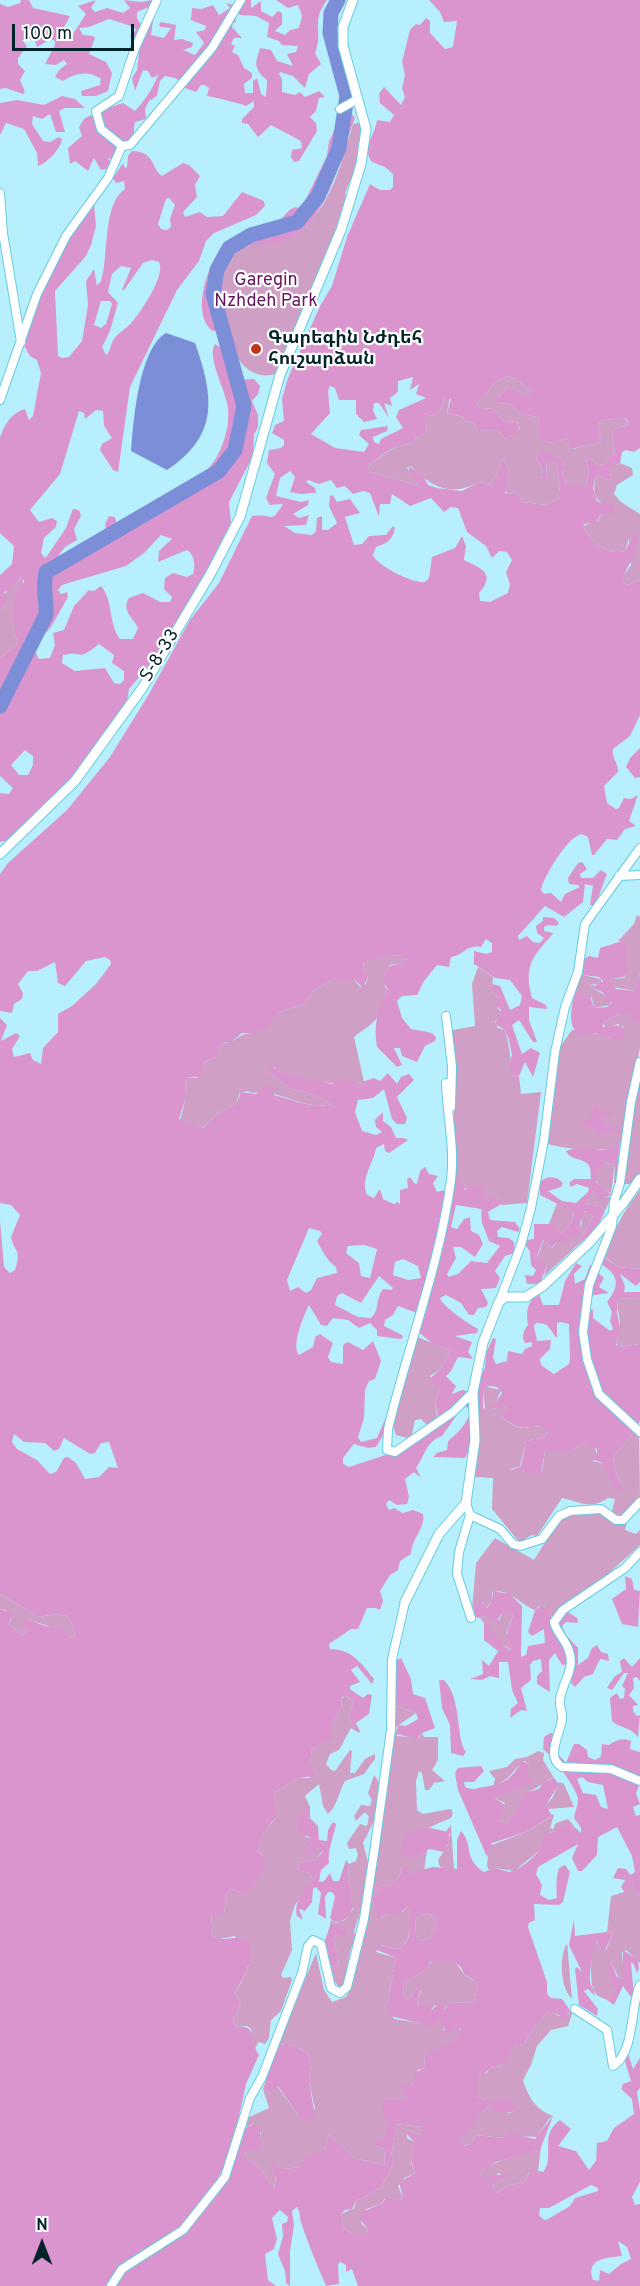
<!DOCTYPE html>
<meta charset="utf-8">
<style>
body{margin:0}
#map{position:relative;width:640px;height:2286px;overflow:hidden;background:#b7f0fc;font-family:Overpass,sans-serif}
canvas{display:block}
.north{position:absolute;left:12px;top:2214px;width:60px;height:60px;-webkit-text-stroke:4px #fff;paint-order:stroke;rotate:0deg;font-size:16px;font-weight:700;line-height:24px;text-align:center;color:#02232a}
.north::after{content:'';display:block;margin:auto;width:21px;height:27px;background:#02232a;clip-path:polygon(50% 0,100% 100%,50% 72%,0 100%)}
.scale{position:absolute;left:12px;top:24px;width:122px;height:27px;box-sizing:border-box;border:3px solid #02232a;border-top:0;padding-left:8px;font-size:18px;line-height:21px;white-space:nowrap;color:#02232a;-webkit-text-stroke:4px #fff;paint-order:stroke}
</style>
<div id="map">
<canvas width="640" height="2286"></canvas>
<div class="north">N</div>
<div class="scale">100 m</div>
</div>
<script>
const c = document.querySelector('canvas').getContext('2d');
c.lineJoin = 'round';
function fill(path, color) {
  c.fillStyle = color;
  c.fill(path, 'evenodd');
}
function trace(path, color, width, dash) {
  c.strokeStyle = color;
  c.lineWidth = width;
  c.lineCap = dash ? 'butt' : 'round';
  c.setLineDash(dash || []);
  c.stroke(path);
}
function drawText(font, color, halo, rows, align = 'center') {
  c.font = font + ' Overpass,"Noto Sans Armenian",sans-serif';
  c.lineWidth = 4.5;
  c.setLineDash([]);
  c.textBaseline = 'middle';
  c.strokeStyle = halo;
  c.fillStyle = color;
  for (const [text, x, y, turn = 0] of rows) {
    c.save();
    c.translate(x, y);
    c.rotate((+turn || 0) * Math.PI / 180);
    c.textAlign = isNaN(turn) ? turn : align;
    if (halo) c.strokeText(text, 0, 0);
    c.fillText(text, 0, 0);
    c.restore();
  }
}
const green = new Path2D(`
 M359,123C371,145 352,173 345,194L351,207L325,260L331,267L315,293L276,374C264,377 253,375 243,365C237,359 235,348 233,340C224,314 215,288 229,261C242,237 274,247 294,235C330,213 342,161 353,124Z
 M507,376L515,378L531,392V397C521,398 518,387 507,388L498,398V403L511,404L520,414L538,417L542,441L554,443L567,438L573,449L601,442L598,424L602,420L625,418L629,425L614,429L612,437L615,452L605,464L598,466L591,458L586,461L589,470L586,485H567L562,475L564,461L543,451L536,458L543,469L541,480L547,478L546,462H556L560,486L558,499L545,505L523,502L516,491L510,494L505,492L510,474L504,459L500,461L499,470L490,485L479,482C451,497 432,488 411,466L407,468L418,483L416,485L370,472L368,467C382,455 392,445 412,444L416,437L425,434L427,423L425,413L431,416L440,411L444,398L450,397L447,413L463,417L465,421L474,423L478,431L497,430L506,439L520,430L517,421L504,422L494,409L480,408L472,399L485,395L493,384Z
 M620,463L632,468L633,475L617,485L614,494L621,502L640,514V580L628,585L624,583L623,577L631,565L629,538L625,551C607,556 590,542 583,526L598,521L601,514H612C597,497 591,500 596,475L612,481L609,468Z
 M22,577L24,585C9,607 11,619 18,644L0,658V610L7,605L3,595Z
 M637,915L640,917V972L635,991L613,987L610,982L611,979L624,978L626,975L622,941H618L634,924Z
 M403,955L407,957L404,963L390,965L386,973L385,987L388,990C383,999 383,1004 380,1013C376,1023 362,1030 354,1037L364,1082C345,1086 288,1082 274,1067L269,1072L289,1088L312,1094L332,1104C313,1110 290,1098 271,1093C262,1091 256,1095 247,1091L239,1094L236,1104L218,1113L203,1128L180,1121L186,1097L185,1077L197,1078L204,1062L217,1057L222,1043C235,1044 239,1032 253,1033L277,1013L304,1004L314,990L335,978L354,979L360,987L366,984L368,976L362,968L365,962C376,956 390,956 403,955Z
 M478,967L493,977L492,992L500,998L497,1006L501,1013L495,1022L498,1028L505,1030C511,1049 509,1060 514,1077L519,1076L521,1094L541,1092L527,1203L502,1205L497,1198L482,1196V1193L469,1188L463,1189L461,1183L454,1182V1078L448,1031L475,1026L472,984Z
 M581,972L583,975L601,979V984L587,985L612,999L610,1005L594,1008L592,998L575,993Z
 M619,1014H629L640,1025V1048L619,1150L616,1146C599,1153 567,1149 548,1144L560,1047L572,1030L605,1035L610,1038L624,1027L618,1024L606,1028L603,1023Z
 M640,1083V1173L632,1184H623L635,1096Z
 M604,1162L615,1164L611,1193C594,1183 591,1179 604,1162Z
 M640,1190V1269L618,1267L605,1257C612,1232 624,1210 640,1190Z
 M593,1191L603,1197H611L605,1211L600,1206L585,1204Z
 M557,1203L574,1210L572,1222L562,1233L549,1224Z
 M583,1212H590L593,1216L578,1245L544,1276L547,1265L537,1258L544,1239L547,1241L549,1247L552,1248L557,1242H567L581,1227Z
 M640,1298V1344L618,1347C613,1339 621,1333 620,1324C620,1315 616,1309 618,1299Z
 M417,1337L451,1350L441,1369L430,1376L440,1390L435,1402L437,1417L428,1426L421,1419L415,1420L411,1439L396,1435C385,1411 408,1361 417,1337Z
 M487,1387L501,1390L493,1409L505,1405L506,1410L500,1416C520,1430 516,1429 540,1426L548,1431L545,1437L526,1441L520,1466L509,1470H523L534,1474L542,1471L545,1451H571L584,1443L594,1445L597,1454L593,1461L603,1463L622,1487L615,1471L613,1456L634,1433L639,1437L640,1499L629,1514L625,1530L636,1534L640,1530V1545L598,1583L551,1617L544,1606H539L535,1610C521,1605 508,1587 492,1592V1601L486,1608L482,1602L473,1605L472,1609L476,1563L495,1538L534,1560L557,1523L572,1513L585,1515L603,1512L610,1519L615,1499L608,1498C591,1510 580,1502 562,1498L537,1536L531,1535L520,1543L492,1509L493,1478L475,1477V1454L479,1451L478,1412L485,1408L483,1391Z
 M0,1594L39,1617L56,1614L67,1616L73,1626L75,1637L69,1638C55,1626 45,1626 28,1619L27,1631L22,1635L9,1624L11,1619L6,1610L0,1609Z
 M504,1610L513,1615L506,1634L511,1650L497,1641L480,1618L485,1616L499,1620Z
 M345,1695L354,1702L348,1716L352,1723H356L360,1731L359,1733L351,1728L339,1750L330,1754L326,1764L331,1770L335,1771L350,1750L352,1751L350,1773H355L365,1759L375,1754V1759L364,1774L345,1781C339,1792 337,1806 328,1814L323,1806L319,1784L305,1796L310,1807L305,1815L306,1837L311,1838L308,1850L320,1848L323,1850L316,1860L297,1863L301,1871L310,1873L313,1880L295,1905L290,1921L292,1950L281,1975L283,1978L291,1977L292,1980L281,2011L271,2020L269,2038L265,2044L259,2042L255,2048L251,2029L247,2026L237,2027L233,2021L241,2002L234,1993L242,1982L249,1964L235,1936L220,1939L213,1937L211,1913H224L227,1893L231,1889L244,1894L259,1876L263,1856L256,1848L263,1834L275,1819L274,1793L298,1778H309L315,1771L310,1762L312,1749L327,1741L332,1722L341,1709L342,1699Z
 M395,1705L416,1713L396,1727L397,1736L419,1738L422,1733L424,1737H438V1760L432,1770L445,1781L434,1783L429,1790H425L422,1773L419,1771L416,1781L417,1810L423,1814L451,1809L453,1813L451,1818C422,1830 420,1831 402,1857H419L427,1850L424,1871L409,1873L402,1867L399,1877L390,1886L381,1885L372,1900L381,1918L387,1913L402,1912L407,1907L410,1910C409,1925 414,1938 399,1949L380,1946L376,1952L396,1958L387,2005L394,2019L426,2024L441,2021L444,2031L459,2026L461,2032C453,2046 437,2045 425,2056L424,2068L417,2070L414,2084L405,2086L409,2101L387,2099L383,2110C390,2121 389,2130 384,2142L377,2139V2146L384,2149L385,2165L354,2158L329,2134L325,2149L303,2162L300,2167L284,2169L275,2166L272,2169L276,2175L274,2188L261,2169L244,2156L245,2151L260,2139L261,2132L251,2125L247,2128V2118L269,2108L263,2089L269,2093L277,2086L299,2116L315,2109L309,2081L311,2063L307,2053L295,2046L278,2044L316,1953L324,1990L332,2002L346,1997L352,1987L367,1917Z
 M538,1751L544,1753L543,1760L554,1778C544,1779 539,1789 529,1791L507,1824H499L498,1820L505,1803L495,1798L526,1784L529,1764L524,1761C511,1772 512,1778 493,1787L495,1779L489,1771L507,1767L515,1759L527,1757Z
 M374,1775C391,1792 372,1826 363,1843L369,1866L362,1907L354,1931L356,1937L350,1951L344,1985L339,1987L333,1980L330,1967L338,1965L339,1956L333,1940L336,1935L344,1936L339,1925H330L331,1920L336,1923L345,1920L353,1909L348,1879L349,1864L356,1861L358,1855L356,1848L349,1849L347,1843L360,1824L367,1826L369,1817L365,1812L356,1821L354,1816L361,1805L370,1806L372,1800L368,1793Z
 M559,1782L564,1784L574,1807L548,1809L546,1805L553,1797Z
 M552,1814L554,1815L550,1828L553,1829L556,1823L568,1819L574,1826L571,1824L549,1833L539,1851L514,1871L495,1868L489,1870L487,1866L489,1846L526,1832L551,1817Z
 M451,1825L454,1870L440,1867L438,1860L448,1845L450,1834L446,1831Z
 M632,1881L636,1883L635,1891L640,1895V1963L626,1950L622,1952L624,1977L620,1980L611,1962C609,1978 614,1980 615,1994L607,2000C603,1998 597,1996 595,1993C589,1984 590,1949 597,1942L602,1949L606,1950L613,1934L607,1932L611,1896L627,1891Z
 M427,1913L434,1917L436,1925L430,1938L420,1941L416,1936L415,1919Z
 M567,1943L572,1999C560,1987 559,1957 567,1943Z
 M434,1961H453C460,1965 460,1971 465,1975C470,1979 474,1980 478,1983L474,2002L450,2003L444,2009L435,2005L431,2010L426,2006H419L417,2001L421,1991L417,1989L409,1999L403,1997L404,1983L423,1972L426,1965Z
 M570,2010L572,2014L568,2026L551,2030L537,2046L531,2065L523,2080C528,2097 536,2110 553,2116L549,2119L537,2137L514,2136L508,2133L503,2138L476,2135L471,2144L462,2146L460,2141L462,2137L488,2106L510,2113L514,2110L504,2100H485L477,2096V2073L486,2074L490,2068L502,2066L514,2046L524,2044C530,2032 538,2021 548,2012H553L558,2016L568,2015Z
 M395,2124L421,2127V2135L407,2130V2138L414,2142L411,2163L415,2173L404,2178L398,2186L403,2198L398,2200L384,2199L381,2204L366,2209L361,2223L368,2230L367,2234H353L344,2228L341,2214L354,2208L357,2200C367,2198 372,2191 381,2188L394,2162L391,2155L395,2137Z
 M541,2147L538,2171L529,2173L524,2182L507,2186L497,2193L492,2185L507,2177L499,2173L491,2179H481L480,2171C487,2164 527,2152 537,2151Z`);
const forest = new Path2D(`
 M21,0H29L33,8L70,16L63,29L70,35L73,34L86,14L78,6L96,0L91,8L95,12L107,8L123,13L130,8L124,0L141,2L152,0L149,7L137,12V18L142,27L135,38L130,37L136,30L134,27L109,19L89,27L79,28L83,35L93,36L95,38L89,54L106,62L112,73L108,91L96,96H82L81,91L100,85L101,79C89,70 75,73 63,81L55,77L59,70L67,64L64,60L56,65L45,64L55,45V41L51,39L37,47L34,39L22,40L27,46L18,58V64L25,71L20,80L25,92L23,94L6,88L0,89V4L8,7L20,3Z
 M244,0H251V8L261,1V11L272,17L278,11L282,13V24L275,31L285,35L290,30L299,28L302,16L298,5L288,8L276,0H327C310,23 324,31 315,53L321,64L309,74L305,88L293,76L280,72L279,74L282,79V92L295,95L300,92L305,97L319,91L325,97L319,98L316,111L310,117L316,123L317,131L299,161L294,162L291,157L292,150L302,148L301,141L271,125L258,137L248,124L242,123V119L254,107V101L246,106C243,104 213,97 207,96L209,88L205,85H201L196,92L185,88L186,84L175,78L165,76L160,81L157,96L149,101L145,109L146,119L135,122C131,138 142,138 121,146L114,160L108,158L112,166L109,169L101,170L94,158L88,171L75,161L70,164L68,148L82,136L79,127L84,119L91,115L96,120L99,111L123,103L135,111C144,101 153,89 158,75L152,78L148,71L143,70L135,91L132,78L137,70L140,45L154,14L151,35L164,38L171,28L160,27L159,24L161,22L176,25L174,40L182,39L193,43L192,47L183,50L195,55L204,43L196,32L205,30L206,26L191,20L192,8L202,9L213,5L219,15L230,8L226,3L234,5L236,22L233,23L232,27L242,38H234L231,44L235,46L232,52L238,55L244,68L252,73V78L244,84L245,93H253V81L257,78L261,94L266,97L267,80C252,68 256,62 260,48L271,50L277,61L293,66L287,54L296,52L298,46L282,45L279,41L267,37L269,23L256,16L240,15L237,12Z
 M429,0H640V448L634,452L626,450L622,452L620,463L609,468L612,481L596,475L593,488L597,501L603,504L611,503L615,509L612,514H601L596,523L585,524L583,526C590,542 607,556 625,551L633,535L638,536C640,556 622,568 624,583L628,585L640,580V715L630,736L613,749C611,758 619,763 618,772L604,786L607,803L616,809L619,808L624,798L631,799L638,795L629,821L636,826L625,829L617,840L607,839L594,855H592L588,837L581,834C567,838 544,876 541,890L544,894L551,893L561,902L565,894L580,887L578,885L569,884L568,878L578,863L582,862L587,869L580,874L581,878H593L601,870L607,874L597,901L594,905H590L593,886L585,884L583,902L564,917L545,906L518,936L519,940L527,936L533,942L540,943L544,938L537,933L536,926L543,921V917L554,918L559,923L557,926L548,925L544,927V931L553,933L552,935C531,958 524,967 532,998L546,1005L547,1009L529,1007V1020L537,1042H533L519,1020L512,1025L522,1054L531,1048L540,1053L533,1077L525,1062L519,1076L514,1077L509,1063L512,1055L509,1040L505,1030L495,1024L501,1010L495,1004L500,998L492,992V984L500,986L510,1010L520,1005L522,996L510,980L495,978L474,964V951L486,954L492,952V943L486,939L481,947C466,944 463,956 451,957L449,967L437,965L424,981L417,995L402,996L397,1001L402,1018L411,1029L432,1033L436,1037L435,1041L425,1046L417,1062L402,1056L400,1048H394L402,1065L397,1067L377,1047C373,1025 378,1008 388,990L382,978L390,966L402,963L407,959L403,955C390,956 373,957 363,964V970L369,974L363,988L354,979L344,981L335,978L314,990L304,1004L277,1013L266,1028L253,1033H242L231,1042L222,1043L217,1057L204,1062L199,1077H185L186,1097L179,1119L203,1128L218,1113L236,1104L241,1092L256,1094L266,1085L273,1087L274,1095C292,1100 314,1109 332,1104L312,1094L289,1088L269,1072L268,1067C275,1067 276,1069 281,1072C298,1078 315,1080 332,1084L339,1079L359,1083L374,1078L380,1081L388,1073L397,1084L401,1077L409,1074L414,1080L397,1097L407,1118L405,1124H397L392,1119L384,1089L373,1098L358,1100L355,1112L362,1131L376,1135L382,1132L376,1127L375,1120L383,1112V1121L391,1127L396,1138H404L408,1140L389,1153L385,1151L384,1144L376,1148C374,1163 360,1178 367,1195L374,1198L380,1189L383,1199L394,1204L398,1202L400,1205V1190L408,1188L407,1179L410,1177L414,1183L417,1184L420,1171L425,1167L429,1174L438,1176L433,1183L437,1192L445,1190L446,1197L456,1180L460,1181L465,1190L472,1185L485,1186L482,1196L495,1197L503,1203L488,1212L490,1220L515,1222L520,1229L518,1232L502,1227L497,1231L498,1237L509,1238L514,1242L515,1253L505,1256L495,1271L500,1278L496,1288L481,1289L488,1303L486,1307L478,1308L474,1315H469L461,1303L446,1295L440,1298C442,1306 470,1325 478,1329L477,1333L455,1336L472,1342L468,1352L473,1359L458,1357L451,1371L446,1376L456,1386L452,1394L462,1390L470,1392L485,1368L486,1353L493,1338L496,1339L493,1358L496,1364L507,1361L508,1351L522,1354L525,1349L532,1346V1342L525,1343C521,1337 524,1330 528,1325C526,1311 527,1301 539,1294L543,1305H559L565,1281L576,1263L582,1266L574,1274L575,1284L585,1279L590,1265L604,1278L599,1287L609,1293L588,1296V1307L593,1310V1318L610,1331L613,1329L610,1321L612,1312L607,1302C621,1284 618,1275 601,1264V1255L618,1267L640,1269V1282L636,1286L620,1274L625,1286L624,1292H640V1298L618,1299L617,1313L621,1332L617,1337L616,1345L620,1347L640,1344V1421L638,1425L640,1447L639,1437L634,1433L613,1456L615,1471L622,1487L621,1491L613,1486L603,1463L589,1458L597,1454V1449L584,1443L571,1451H545L541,1473L534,1474L521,1470L508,1472L521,1466L526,1441L545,1437L548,1432L540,1426C516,1429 520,1429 500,1416L506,1409L505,1406L491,1409L502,1393L497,1387L489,1386L483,1391V1413L478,1412L479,1451L467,1454L465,1458L433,1457L437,1453L447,1450L448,1441C459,1432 466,1425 471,1411L464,1405L442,1436C427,1440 424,1457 416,1468L421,1478L414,1472L405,1479L409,1497L407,1504L397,1505L389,1500L386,1504L389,1510L394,1508L403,1513L413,1510L423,1514C426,1528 411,1539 411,1554L400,1561L398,1570L390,1575L380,1591L383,1601L380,1610L376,1608H367L358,1629H351L329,1644L330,1649C352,1649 361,1663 374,1679L372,1684L357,1666L351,1670L360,1682L350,1686V1689L363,1698L368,1694L372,1695L369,1714L356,1723H352L348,1716L354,1702L347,1696L342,1697L341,1709L332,1722V1739L312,1749L310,1762L315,1771L314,1776L298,1778L274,1793L276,1817L263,1834L257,1848C258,1853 264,1855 265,1860C266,1869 251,1891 244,1894L231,1889L227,1893L224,1913L218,1916L211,1913L213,1937C227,1943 237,1932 250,1943L251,1959L242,1981L234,1993L241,2002L233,2021L237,2027C258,2024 250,2042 259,2055L246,2084L231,2153L215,2184L218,2187L226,2183L239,2148L242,2129L254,2125L260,2129L261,2147L257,2150L245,2151L244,2156L261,2169L274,2188L276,2177L271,2167L273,2165L284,2169L300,2167L303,2159L325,2149L329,2134L354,2158L385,2165L384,2149L375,2145L377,2139L384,2141L388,2124L382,2108L383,2101L387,2099L409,2100L402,2091V2086L414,2084L415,2072L424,2068L425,2056C437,2044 454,2047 461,2029L456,2027L447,2035L440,2021L431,2026L390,2016L387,2005L396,1958L375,1949L379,1946L399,1949C414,1939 409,1925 410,1910L407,1907L398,1915L387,1913L379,1919L372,1899L381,1885L390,1886L399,1877L403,1865L408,1866L409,1873L433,1867L457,1869V1840L461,1831C474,1845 463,1859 484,1872L495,1868L509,1872C519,1870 532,1859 538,1852C543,1847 541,1839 547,1834C557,1831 561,1824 571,1824L581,1833V1828L574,1818C575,1811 578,1806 578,1799C577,1788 552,1756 543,1749L544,1737L550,1733L555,1734L559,1755L566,1763L574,1744H579L587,1750L588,1757L595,1760L601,1757L602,1744L609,1745C616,1740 622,1737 631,1741L630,1749L640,1752V1783L636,1793L640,1804L633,1807L636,1816L640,1815V1895L635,1891L634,1881L625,1893L621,1887L625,1880L613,1878L618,1868L626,1869L630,1875L635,1872L632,1856L617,1827L598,1837L597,1855L582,1871H578L572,1858L578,1844L538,1867L536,1874L542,1885L540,1895L549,1900L557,1898C556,1887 556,1878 559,1868L565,1865L570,1872L563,1902L559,1905L534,1904L535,1920L529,1923L528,1927L547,1982V1994L551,1998L562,1999L570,2010L565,2019L553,2012H548C538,2022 530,2032 524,2044L514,2046L505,2065L490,2068L484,2075L477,2073V2096L485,2100H510L515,2108L512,2112H499L488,2106L460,2141L464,2146L471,2144L476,2135L503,2138L508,2133L535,2139L553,2116L540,2150L496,2162L480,2171L481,2178L508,2173L507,2177L492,2185L497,2193L507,2186L524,2182L532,2169L543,2172C556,2158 538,2135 560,2120L571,2129L558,2146L576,2151L589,2170L596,2161L597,2143L607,2141L614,2128L634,2114L632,2099L621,2089L623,2084L631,2081L624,2058L628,2053L633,2069L640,2058V2088L637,2092L640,2111V2182L632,2197L635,2205L640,2204V2286H358L352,2269L346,2272V2265L340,2262L338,2264L339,2284L326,2286C317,2265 309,2246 302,2225C299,2219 301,2213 297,2207L292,2211L294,2225L290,2252V2286L286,2283L285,2271L278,2254L283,2236L282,2224L287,2222L288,2217L280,2210L272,2218L277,2239L274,2249L265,2254L268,2280L276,2286H0V1609L12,1613L9,1624L22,1635L27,1631L23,1621L28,1619L45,1626L62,1628L69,1638L75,1637L73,1626L67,1616L56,1614L39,1617L0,1594V1220L4,1267L10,1273L15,1270C22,1247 14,1253 11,1237L20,1215L11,1205L0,1203V1018L7,1025L1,1041L16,1033L20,1036L12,1049L14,1057L30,1053L33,1060L41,1064L43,1048L58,1032V1014L72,1006L96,984L111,964L110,960L105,957L86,961L65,986L58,983L55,962L37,971H28L18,984L23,993L22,999L14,1004L12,1013L0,1011V874L8,863L67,810L110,757L149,694L190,620L219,583L252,516C276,513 269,526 283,504L270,505L266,498L275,474L267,463L269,450L281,448L284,445V440L272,433L275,425L284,421L282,399L288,378L320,306L332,286L347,237L370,184L380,190H390L393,187V174L385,167L372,162C361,148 375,136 377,120L390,122L394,115L380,103L379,94L384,87L401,105L405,97L402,88L405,75L402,62L410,30L416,24L420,25L426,18L430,21V33L445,49L453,47L457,21L444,22L440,12ZM507,376L515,378L531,392V396C521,398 518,387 507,388L498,398V403L511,404L520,414L538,417L541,441L554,443L567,438L572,449L601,442L598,424L602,420L626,418L629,425L614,429L612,437L615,452L605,464L598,466L591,458L586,461L589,470L586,485H567L562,475L564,461L543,450L536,458L543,469L541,480L543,481L547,478L546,462H556L560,486L558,499L545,505L523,502L516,491L510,494L505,493L510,474L504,459L500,461L499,470L490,485L479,482L462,491L437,488L428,485L424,477L409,466V473L418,483L416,485L370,472L368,467C382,454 392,445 412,444L416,437L425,434L427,423L425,413L431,416L440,411L444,398L451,399L447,413L463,417L465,421L474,423L478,431L497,430L506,439L520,431L517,421L504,422L494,409L480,408L473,400L485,395L493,384ZM413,377L410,390L419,384L416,394L426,398L399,410L396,417L403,428L381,439L379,444L374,442L373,437L387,431L388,426L361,430L359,435L369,444L364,452L335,448L311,434L330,413L328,391L330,386L335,388L339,400H356V414L364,422L377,419L373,411L374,403H379L389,418L384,403L392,406L390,398L398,392V381ZM290,471L295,477L290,492L300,494L316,493L315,488L306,482L308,480L319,484L331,480L337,488L345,486L353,494L363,491L370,493L379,517L380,504H390L392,494L410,506L431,498L444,512L451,507L458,508L467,532L486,546L492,558L499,551L507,552L512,560L506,572L510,585L508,593L490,602L480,601L479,593C497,573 480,568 464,560L466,546L462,536L455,548L432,557L429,578L425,582C413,584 376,565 373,555L376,547C386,544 393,540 395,528L393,526L386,535L369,536L362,544L354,545L345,517L360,513L350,499L337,502L333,495L330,496L329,506L337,523L328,530H322V516L317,518L316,531L312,535L295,533L284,526L306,525L309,515L299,518L293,514L308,505L309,500L301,502L276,496L280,478ZM456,1205L481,1209L482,1223L489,1241L500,1246L487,1263L471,1261L458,1274L449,1277L447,1274L456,1258L453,1247H461L475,1257L483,1244L479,1235L471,1231L470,1217L464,1219L457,1229L451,1227ZM309,1228L320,1231L322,1234L317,1241C322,1250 327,1261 336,1267L337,1273L317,1278L311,1290L306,1293L298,1287L290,1291L287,1280ZM364,1245L377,1249L370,1278L361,1276L359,1263L346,1253L348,1246ZM403,1259L418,1266L421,1278L408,1280L393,1275L395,1262ZM379,1276L393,1288L391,1290L383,1289C375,1299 380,1310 371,1318L358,1317L335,1305L337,1296L342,1293L361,1303ZM309,1305L321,1325L327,1326L333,1318L348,1320L359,1328L370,1323L377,1330V1336L400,1339L403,1338L402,1335L384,1326L385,1320L393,1315L398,1306L417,1313L415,1329L432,1343L451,1350L441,1369L429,1379L440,1390L435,1402L439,1423L401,1450L349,1467L343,1464V1458L354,1444L368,1448L376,1447L385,1432L387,1415L377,1438L361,1442L358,1437L364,1418L365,1390L369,1381L375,1379L381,1361L373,1341L363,1350L348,1342L343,1345V1364L331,1362L328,1357L333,1343L320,1334L315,1337L313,1347L299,1355C291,1345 304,1315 309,1305ZM561,1322L569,1324L570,1359L569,1364L554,1374L541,1365L540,1359L550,1349L551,1340L537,1341L534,1326L536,1323C551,1323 548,1329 557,1338V1323ZM14,1434L24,1442L45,1443L54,1451L59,1449L64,1438L90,1454L95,1453L101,1443L109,1442L118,1468L109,1467L99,1477L85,1479L76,1463L68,1457L64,1458L56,1472L50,1474L37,1460L17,1449L12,1442ZM582,1777L588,1782L603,1785L608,1809L601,1807L596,1795L583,1793L577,1779ZM427,1913L434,1917L436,1925L430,1938L420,1941L416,1936L415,1919ZM439,1961H453L460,1966L464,1974L478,1983L474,2002L449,2003L445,2009L438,2003L432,2010L426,2005L419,2006L417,2001L421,1989H417L409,1999L403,1997L404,1983L423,1972L430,1962ZM395,2124L421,2127V2135L407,2130L405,2132L414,2142L411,2161L415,2173L399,2182L403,2198L398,2200L386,2198L381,2204L364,2211L360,2219L368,2230L367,2234H353L344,2228L341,2214L345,2210L352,2209L357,2200C367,2198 372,2191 381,2188L394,2162L391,2155L395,2137ZM591,2185L598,2188V2191L575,2198L570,2206L548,2219L544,2220L539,2215L540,2208H549ZM618,2241L627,2247L631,2259L621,2264L609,2274L600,2270L599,2281L593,2280C585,2257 609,2258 622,2256Z
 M62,96L75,99L85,108H65L59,111L65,132H56L50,114L42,119L33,116L32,124L43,141L50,142L59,137L62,139C60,150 48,162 38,166L37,153L24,129L6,123L0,135V103L17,100L44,105Z
 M352,114L355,118C340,155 328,224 286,240C269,247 247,239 233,255C213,278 230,307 218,330L213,331C190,315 208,262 224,245C237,232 260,232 276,224C282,220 287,210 293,208C296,207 299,208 302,207L327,156L329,141L341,117Z
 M132,151C156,152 150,167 162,176L183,163L189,165L200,176L195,185L197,197L183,212L185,217L200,212L207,217L223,216L242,192L264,201L265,206L256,215L214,233L206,241L199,261L177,290L130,387L118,472L113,470L100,450L102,444L112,438L104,426L103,411L96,410L85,419L84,413L79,411L60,474L30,510L39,522L52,518L57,521L56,527L44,538L41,553L45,558L47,556L66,528L73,509L79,510L81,516L74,529L77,540L65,547L55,560L59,564L91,554L107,536L105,524L109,516L115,517L117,526L134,529L138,515L146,509C165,494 192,487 208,469C221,455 230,429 228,409C227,392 206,357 215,344C229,352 238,364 229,380L231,385L237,386L239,380L254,379L260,386L258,394L252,401L258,415V427L254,435L253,456L229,502L231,523L178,625L166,633L158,655L129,689L127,701L65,798L14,839L0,842V793L9,794L13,788L0,776V658L18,644C13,626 9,614 16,597C18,589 24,588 24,580L20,578L10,590L4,592L7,605L0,610V575L12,564L14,546L0,533V438C4,425 11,413 25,409L29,420L33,416L41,373L37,360L30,356L24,346L45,282L65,243L94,203L96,226L91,245L86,256L55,291L58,356L62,358L69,357L82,341L88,305L86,281L94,269L97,286L101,281C109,257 102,204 125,189L124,181L116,183L113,178L123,163L125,168L127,167L128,156ZM169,198L175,205L170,219L171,227L167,230L161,229L158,224L166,199ZM152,260L159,262C166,275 141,312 131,323C126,329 118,333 114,339C110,345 111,351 106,355L102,347L110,331L118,303L108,292L112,274L121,266L131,268L122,290H124L143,263ZM101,301H110L112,304L106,324L101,328L94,325ZM161,535L172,539L159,551L158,562L187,550C194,554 196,566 193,574L187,577L173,573L165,578L164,589L172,597L170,602H160L143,593L129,598C121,611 133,617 138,628L133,639H120C108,623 114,602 101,586L94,591L89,590L74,606L64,630L53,633L55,645L50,658L39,659L35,651L37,642L51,627L68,597L67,592L61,594L58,590L62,585L126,566L144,553ZM99,644L114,655L112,663L124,671V680L120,684L114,683L105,668L75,671L62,663L63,655C85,650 75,663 99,644ZM25,750L33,756V765L28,775H19L11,765Z
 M640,748V777L635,778L626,767L630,758Z
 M622,941L627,948L626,975L624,977L611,979L610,982L616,989L635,991L640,972V1025L632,1020L629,1014H619L603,1023V1027L621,1025L626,1033L623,1039H614L595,1033L580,1036C567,1027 571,1007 575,993L590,996L594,1008L607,1007L612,1003L602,992L584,984L595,986L603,981L599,977L583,975V960L589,956L598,958L600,948Z
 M596,1104L603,1113L612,1111V1115L602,1119V1123L621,1131V1133L606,1132L599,1136L595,1130L582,1124L583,1119L592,1120L589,1113Z
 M613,1146H618L619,1150L616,1182L614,1184L615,1164L605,1162L597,1173L596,1182L612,1195L599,1199L593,1191L585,1204L600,1206L605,1211L597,1228L578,1245L593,1216L585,1211L580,1223L581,1231L567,1242H557L550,1249L547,1241L543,1240L537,1256L547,1265L540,1284H527L525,1275L533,1276L536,1270L531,1265L530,1252L525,1244L527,1240L534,1239V1224H553L562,1233L572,1222L574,1212L540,1195V1182C547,1175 557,1176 563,1183L561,1187L548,1191L562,1201L576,1203L588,1192L589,1188L577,1184L571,1187L569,1183L574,1179H591C590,1175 591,1171 590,1168C587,1157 571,1162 566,1151C582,1144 600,1155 613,1146Z
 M625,1576L632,1579L634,1590L640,1591L638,1627L622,1624L612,1599L626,1589Z
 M493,1591L510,1594L522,1606L521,1657L526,1655L528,1646L545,1643L544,1629L532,1636L528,1632L535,1610L542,1605L548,1610L553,1621L568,1612L577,1618L578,1623L566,1622L562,1626L566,1635L578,1648V1665L588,1658L592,1648L597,1645L601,1652L608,1654L609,1661L600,1659L593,1674L584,1677L575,1687L571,1683L573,1671L570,1664L562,1665L555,1653L549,1660L550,1692L537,1684V1676L542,1671L541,1659L533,1661L530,1665L531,1680L521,1688L527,1711L521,1710L510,1718L511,1709L518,1703L512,1690L508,1662H499V1678L490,1676L482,1680L470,1679L483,1674L482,1660L489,1666L498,1651L484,1640V1623C493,1624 497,1645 511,1650L506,1636L513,1615L504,1611L496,1622L485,1616L478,1618L474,1615L473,1605L480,1601L487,1608L492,1601Z
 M401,1658L411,1679L413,1694L425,1698L435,1728L422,1733L417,1739L396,1734L398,1725L406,1726L418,1719L416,1713L395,1705L394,1668L397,1660Z
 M624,1658L632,1667L640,1658V1681L637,1677L633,1678L634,1688L629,1695L638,1705L633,1706V1711L637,1716L640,1715L638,1737C628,1725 622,1730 612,1721L610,1698L617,1693L620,1699L624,1698L625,1689L622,1686L628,1673H624L612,1690L607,1688L615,1676L622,1672L620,1661Z
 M439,1680H444C463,1700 455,1739 466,1752L463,1756L451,1753L450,1725L442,1708Z
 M522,1761L529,1764L528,1776L532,1783L495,1798L505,1805L498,1822L507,1824L527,1792L539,1789L543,1782L554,1778L559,1784L546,1805L552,1816L526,1832L492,1843L487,1857L458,1790L455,1773L458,1768L481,1766L484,1771L474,1782H464L465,1787C473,1791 476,1788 484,1787C504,1784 511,1780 522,1761Z
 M310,1807V1818L318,1826L319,1840L327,1841L328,1830L333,1822L336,1824C334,1837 327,1850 329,1863L321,1870L319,1882L324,1881L330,1873L333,1881H339L346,1860L349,1864L348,1879L353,1906C351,1915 344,1923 334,1922L330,1918L335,1896L332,1892H328L325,1897L326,1919L318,1914L321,1893L316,1887L313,1889L312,1902L305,1911L299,1909L303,1920L297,1916C293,1901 306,1889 313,1880L310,1873L301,1871L297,1863L316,1860L323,1851L318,1848L311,1854H302L309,1848L307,1844L311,1838L300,1833L296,1823L301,1815L306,1814V1808Z
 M430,1828L449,1832V1842L444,1852L429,1849L419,1857H400L405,1834Z
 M574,1919L575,1936L607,1932L613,1934L604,1952L597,1942C593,1946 589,1975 590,1981C591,1986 594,1991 595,1996L588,1989L584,1991L598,2009L597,2016L579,2005L575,1969L577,1967L582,1972L569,1945Z
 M330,1925H339L347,1931L345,1937L336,1935L333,1940L339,1956L338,1965L330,1967L325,1941Z
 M623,1950L638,1960L639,1968L637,1973L633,1963H631L634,1995L631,1997L623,1986L614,2005L607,2000L615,1991L609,1977L608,1963L612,1964L617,1977L623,1979Z
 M278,2044L295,2046L307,2053L311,2063L309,2081L315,2116L308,2121L299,2116L278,2086L269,2093L263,2089Z`);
const water = new Path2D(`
 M166,333L195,343C214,397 219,435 167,470L131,451C133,422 139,348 166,333Z`);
const river = new Path2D(`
 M0,706L46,615C47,596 42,592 46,572L219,471L235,450L244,406L213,294L217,270L229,248L251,235L297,222L318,196L339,148L347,96L330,33L331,13L338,0`);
const minor = new Path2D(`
 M340,109L358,99
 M122,146L130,145L212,48L241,0
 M122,146L101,129L96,111L119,96L135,48L157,0
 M0,193L3,233L21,342
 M0,400L37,294L66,236L108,178L122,146
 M619,876L640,875
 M446,1016L452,1066L451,1107
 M640,1062L631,1102L620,1183L614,1202L612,1226L589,1285L583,1332L587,1359L599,1394L640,1432
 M446,1083C447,1115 455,1147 451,1180C440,1264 408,1346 388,1429L387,1450L395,1452L453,1412L473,1392
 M499,1302L521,1245L531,1208L544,1140L555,1052L565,1007L578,972L585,924L640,848
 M466,1503L470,1515L500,1529L513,1544L520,1546L542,1539L559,1516L570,1511L601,1509L616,1520H623L640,1502
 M470,1515L459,1552L457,1574L471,1618
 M640,1552L625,1568L563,1610L554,1622C556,1632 566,1640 569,1651C576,1670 561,1683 560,1701C559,1707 563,1713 562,1719C560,1735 545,1757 562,1767L611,1769L640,1781
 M575,2009L607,2030L613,2066C635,2053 630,2007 640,1985
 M111,2286L122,2269L183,2230L225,2177L250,2098L262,2077L302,1973L308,1946L313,1940L321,1944L331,1988L340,1993L347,1987L364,1919L375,1846L391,1730L392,1659L405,1602`);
const tertiary = new Path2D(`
 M0,854L75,781L143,687L211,573L240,517L280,375L341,230L361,164L366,129L343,46V27L353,0
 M405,1602L439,1534L466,1503L475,1440L473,1392L483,1343L499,1302L505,1297H526L543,1286L589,1243L624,1202L640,1179`);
const markers = [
 [256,349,6,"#c1361a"]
];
const parkNames = [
 ["Garegin",266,281],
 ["Nzhdeh Park",266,302]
];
const poiNames = [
 ["Գարեգին Նժդեհ",268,339],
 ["հուշարձան",268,360]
];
const streetNames = [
 ["Տ-8-33",161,656,-59]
];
fill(green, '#cf9fc6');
fill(forest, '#db95ce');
fill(water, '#7c8ed8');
trace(river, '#7c8ed8', 15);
trace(minor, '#65cbe0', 10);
trace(tertiary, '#65cbe0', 11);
trace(minor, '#fff', 8);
trace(tertiary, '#fff', 9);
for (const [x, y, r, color] of markers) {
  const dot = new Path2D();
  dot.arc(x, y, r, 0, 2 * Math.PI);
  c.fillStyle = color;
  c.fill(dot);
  trace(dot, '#fff', 2);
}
drawText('18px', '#67155e', '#fff', parkNames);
drawText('bold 18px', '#02232a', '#fff', poiNames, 'left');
drawText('18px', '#02232a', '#fff', streetNames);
</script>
